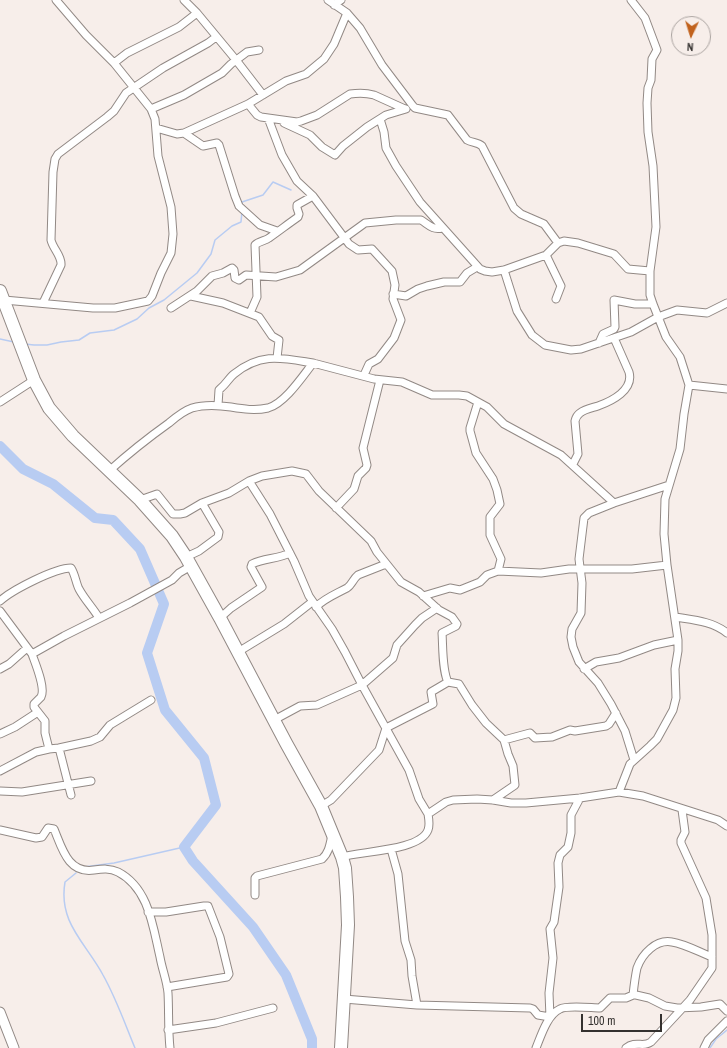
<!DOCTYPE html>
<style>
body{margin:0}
#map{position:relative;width:727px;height:1048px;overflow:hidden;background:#f7eeea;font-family:"Archivo Narrow",sans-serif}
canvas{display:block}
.north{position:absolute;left:671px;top:16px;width:40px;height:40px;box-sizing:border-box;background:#f7eeea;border:1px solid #a9a29f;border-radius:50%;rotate:184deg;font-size:11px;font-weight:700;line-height:16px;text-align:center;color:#34312f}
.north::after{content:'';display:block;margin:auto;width:14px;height:18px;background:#c1621d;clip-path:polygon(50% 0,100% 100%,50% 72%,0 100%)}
.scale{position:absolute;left:581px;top:1014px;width:81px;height:18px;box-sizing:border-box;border:2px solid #34312f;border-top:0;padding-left:5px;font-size:12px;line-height:14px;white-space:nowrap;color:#34312f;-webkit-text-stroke:3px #f7eeea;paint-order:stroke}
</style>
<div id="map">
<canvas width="727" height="1048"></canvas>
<div class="north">N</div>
<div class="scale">100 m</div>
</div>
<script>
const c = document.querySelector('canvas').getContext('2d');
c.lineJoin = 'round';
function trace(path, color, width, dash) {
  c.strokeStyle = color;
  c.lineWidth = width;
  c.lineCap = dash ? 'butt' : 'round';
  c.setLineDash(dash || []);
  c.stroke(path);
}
const stream = new Path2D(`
 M242,205V202L263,195L273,182L291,190
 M0,339L14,342
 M25,344L34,345H47L61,342L79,340L90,333L114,330L137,319L149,308L164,300L197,273L211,254L215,240L232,226L241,222L242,211
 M84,867L114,863L184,847
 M76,873L65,882C58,923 86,943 103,975C116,998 125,1024 135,1048
 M710,1048L716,1039L727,1030`);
const river = new Path2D(`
 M0,446L23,469L53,484L95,518L113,520L140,549L164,604L147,653L165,710L204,758L216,805L184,847L193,861L253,927L286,975L312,1039V1048`);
const street = new Path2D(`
 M184,0L197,13L236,60L263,95
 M328,0L347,13L360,28L382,65L413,106L415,108L448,115L467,140C472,143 478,142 482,146L514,208L521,214L544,224L558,243
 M334,5L341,0
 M114,63L127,53L179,27L197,13
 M248,104L257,115L261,117L297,122L301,121L317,115L350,94C357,93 367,93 374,95L405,109
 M151,109L184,95L222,73L231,64L247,52L259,50
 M268,118L282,155L297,181L313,196L349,244L358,250L372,249L392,271L395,285L393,299L401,320L394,338L378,359L369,364L364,375
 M380,119L384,132L386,148L396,166L420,202L480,269L485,271L492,272L504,270L546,255L558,243L564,241L578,243L614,254L628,269L650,271
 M284,123L310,135L322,147L335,155L343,146L367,127L386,115L406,109
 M156,128L177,134L184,133L248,104L286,81L306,74L324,59L334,44L347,13
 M184,133L203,146L217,143L219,145L235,196L239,206L260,225L277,231
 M546,255L561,286L556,299
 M504,270L517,311L532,335L545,345L571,350L581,349L631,332L658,317L677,310L707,313L727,303
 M393,294L406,296L418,289L427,286L444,282H460L467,273L477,267
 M191,296L223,303L259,317L272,336L279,340L277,358
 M4,300L93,308H115L148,301L152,296L161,273L171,253L173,234L171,207L158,156L155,119L151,109L114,63L86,35L56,0
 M43,303L61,265C62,256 53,249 51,240L53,172L55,159L58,154L107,117L114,111L126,93L163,68L208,43L216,37
 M171,308L197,291L212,276L223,273L232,268L234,270L235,278L239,280L246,275L276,277L300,270L365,223L396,220H421C429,225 432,230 442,228
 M250,313L257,297L255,245C259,241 265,241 269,238C279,231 288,224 298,217L299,214L297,208V205L313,196
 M599,343L603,334L614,329L615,327L614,300L635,304H653
 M689,385L727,389
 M0,402L34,380
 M478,402L470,428V431L476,453L493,479L497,490L500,504L490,517V535L501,559L498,571
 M218,405L219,390L221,388C226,384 229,378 234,374C261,352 282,358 313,363
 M573,464L578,454L575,421C576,417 577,415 580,413C585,409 592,408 598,406C612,401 634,390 629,372L614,338
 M109,471C128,454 148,438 169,423C176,417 183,411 192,408C205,404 218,405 231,407C243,409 255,411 268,408C285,403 302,377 313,363L374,379L402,382L432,395H459L467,396L487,407L504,424L561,455L614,503L669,485
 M249,481L270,514L294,561L309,596L332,629L345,652L362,685L409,770L419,799L428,814
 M140,500L157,494L173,514H180L185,513L202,503L229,493L249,481L262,476L292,471L306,474L319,491L371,541L377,552L401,582L419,592L439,610L452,617L457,624L456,626L442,633C443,646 442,670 448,682L459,684L472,705L486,723L504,740L508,754L513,766L515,785L493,800
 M614,503L589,513L584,518L579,559L582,583L581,613L572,629L571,637L573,647L579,662L598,683L611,704L625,731L634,760
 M336,508L354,489L358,476L366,468L367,465L363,448L380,380
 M186,557L199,551L218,537L219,532L202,503
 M423,596L450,588L460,590L480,582L487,575L498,571L541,573L569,569H632L667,565
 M0,601C12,590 55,568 71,568C75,574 76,583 79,589C85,600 93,608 99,618
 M316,607C325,598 336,594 347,588C352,585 353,579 358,575L386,564
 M0,611L32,654
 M675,617C693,620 712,621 727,633
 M220,618L231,608L262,587L251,567L252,564C264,558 278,559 290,553
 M238,652L284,624L312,602
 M0,669L9,664L27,648
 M584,669L596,662L619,658L654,645L678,640
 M274,720L300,706L317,705L362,685L393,658L397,645L415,625L422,618L437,608
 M0,734L15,727L38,712
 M504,740L530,733L535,738L552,737L570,730L575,731L606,726L609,724L616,713
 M59,748L91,741L100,737L110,725L151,700
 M0,771L36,752L49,749
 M0,791L22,792L91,781
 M619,792L630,764L650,746L657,739L673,710L676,698L675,669L678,651V640L667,565L664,534L665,499L680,449L684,414L689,385L680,357L666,337L653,304L650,295V271L656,227L653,166L648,132L647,103L648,88L651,80L652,59L657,50L645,18L631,0
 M71,795L59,748L49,749L45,733V721L34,707V704C36,702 39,699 41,697C46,688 35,663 32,654L64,636L130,603L172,580L179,573L191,566
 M321,806L331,800L379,750L386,728L433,704L431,692L448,682
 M0,830L36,838L42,837L48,828L54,829C62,848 68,874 94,870C102,869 110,868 118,872C149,888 153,927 160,957C162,969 167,981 168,993C169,1011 168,1030 170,1048
 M391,849L398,874L405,941L411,960L412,976L417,1005
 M342,857C361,851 420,851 428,830C430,825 429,820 428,814L446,802L453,800L477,799L493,800L511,803H526L580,798L619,792L643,796L718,820L727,826
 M255,895V878L257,876L322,859C329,853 330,844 332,835
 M148,912H166L204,906H208L220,937L229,974L227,977L167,987
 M633,995C634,986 635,977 637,968C642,954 656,939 672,942C685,944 699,952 712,957
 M344,999L417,1005L530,1008L533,1009L538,1015L550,1017
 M550,1017L549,993L553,958L550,929L554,922L559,887L558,863L560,855L568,847L571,833V815L580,798
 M168,1030L216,1023L273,1008
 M536,1048C541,1036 547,1015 560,1009C567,1005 592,1008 600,1008L610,998H626L633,995H636L649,998L665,1006L677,1008L701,1007L720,1004L727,1011
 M626,1048C636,1040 643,1048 651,1042L690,1000L712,968V935L706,898L681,843V840L685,832L682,810
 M704,1048L708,1040L727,1021`);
const secondary = new Path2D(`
 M0,1012L14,1048`);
const highway = new Path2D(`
 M0,291L34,380L49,408L73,436L140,500L172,536L186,557L220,618L286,743L321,806L342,857L345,868L347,897L348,925L341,1048`);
trace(stream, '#b8ccf2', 1.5);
trace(river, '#b8ccf2', 10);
trace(street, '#928985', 9);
trace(secondary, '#928985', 11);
trace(highway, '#928985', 14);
trace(street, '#fff', 7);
trace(secondary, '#fff', 9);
trace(highway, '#fff', 12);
</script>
